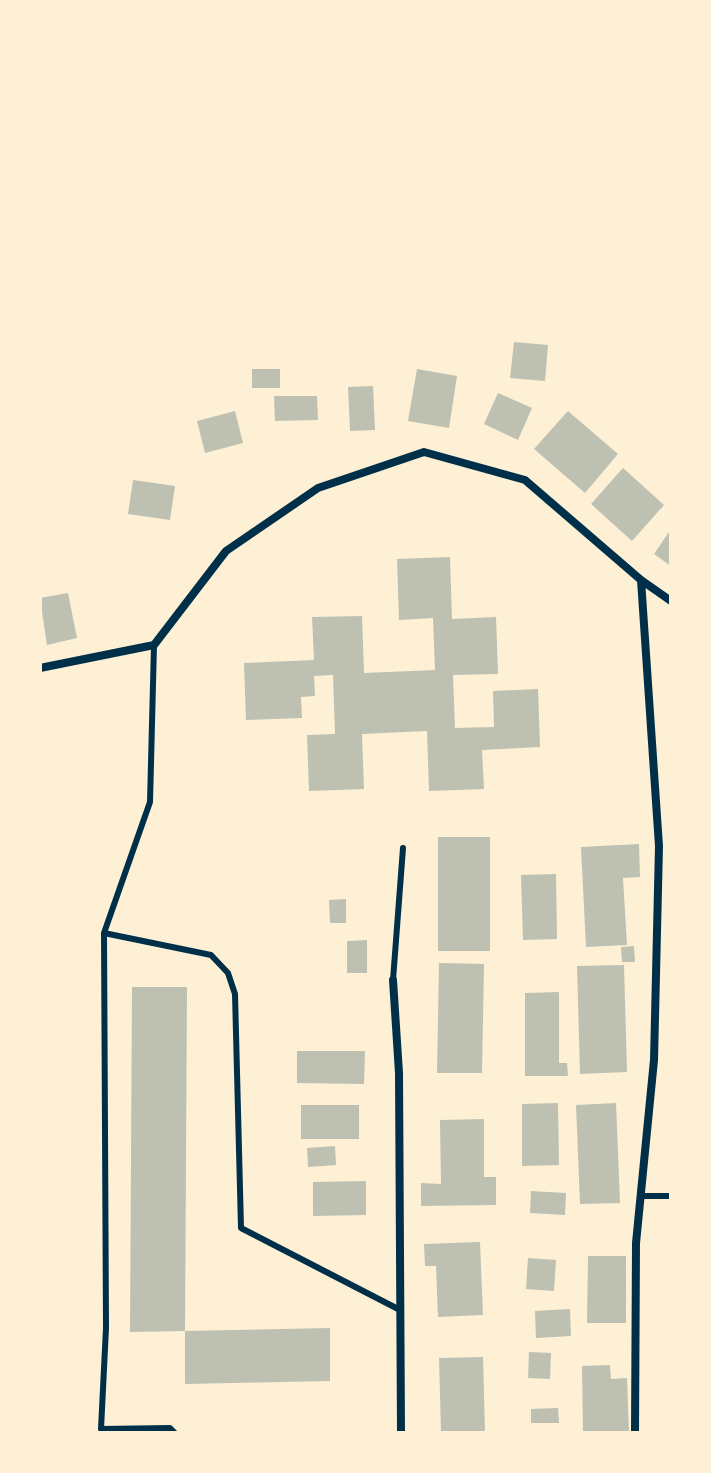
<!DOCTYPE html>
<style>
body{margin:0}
#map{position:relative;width:711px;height:1473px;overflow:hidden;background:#fdf0d5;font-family:"Roboto Serif",serif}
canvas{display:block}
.frame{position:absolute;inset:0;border:42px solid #fdf0d5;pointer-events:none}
</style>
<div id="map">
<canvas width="711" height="1473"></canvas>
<div class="frame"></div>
</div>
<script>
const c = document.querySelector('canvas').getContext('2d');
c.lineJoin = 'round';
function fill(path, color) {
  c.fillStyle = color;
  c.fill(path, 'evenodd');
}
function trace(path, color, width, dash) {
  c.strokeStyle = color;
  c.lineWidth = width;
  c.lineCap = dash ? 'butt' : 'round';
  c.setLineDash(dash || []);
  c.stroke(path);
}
const building = new Path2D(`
 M514,342L548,345L545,381L510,378Z
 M252,369H280V388H252Z
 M417,369L457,376L449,428L408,421Z
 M373,386L375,430L350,431L348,387Z
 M498,393L532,408L518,440L484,424Z
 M274,396H317L318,420L275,421Z
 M235,411L243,443L205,453L197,421Z
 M568,411L618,454L585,493L534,449Z
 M623,468L664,505L632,541L591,504Z
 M133,480L175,486L170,520L128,514Z
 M671,529V566L654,554Z
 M450,557L452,619L496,617L498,674L453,675L455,728L494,727L493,691L538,689L540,747L482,750L484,789L429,791L427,731L362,734L364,789L309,791L307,735L335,734L333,675L314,676L315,696L301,697L302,718L246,720L244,663L314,660L312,617L362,616L364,673L435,670L433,618L399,620L397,559Z
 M68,593L77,638L47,645L40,598Z
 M438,837H490V951H438Z
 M639,844L640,877L623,878L627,945L586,947L581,847Z
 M556,874L557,939L523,940L521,875Z
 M346,899V923H330L329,900Z
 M367,940V973H347V941Z
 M634,946L635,962H622L621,947Z
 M439,963L484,964L482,1073H437Z
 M624,965L627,1072L580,1074L577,966Z
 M132,987H187L185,1331L330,1328V1381L185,1384V1331L130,1332Z
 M559,992V1063H567L568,1076H525V993Z
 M297,1051H365L364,1084L297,1083Z
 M558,1103L559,1165L522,1166V1104Z
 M616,1103L620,1203L580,1204L576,1105Z
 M301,1105H359V1139H301Z
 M484,1119V1177H496V1205L421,1206V1183L441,1184L440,1120Z
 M335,1146L336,1165L308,1167L307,1148Z
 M366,1181V1215L313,1216V1182Z
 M531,1191L566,1193L565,1215L530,1213Z
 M480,1242L483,1315L438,1317L436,1266H425L424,1244Z
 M588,1256H626V1323H587Z
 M528,1258L556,1260L554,1291L526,1289Z
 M570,1309L571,1336L536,1338L535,1311Z
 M529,1352L551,1353L550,1379L528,1378Z
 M483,1357L485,1433H441L439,1358Z
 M610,1365L611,1379L627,1378L629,1433H583L582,1366Z
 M558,1408L559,1423H531V1409Z`);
const service = new Path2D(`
 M154,645L150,802L104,933L106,1328L101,1429L170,1428L175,1433
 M104,933L211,955L228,973L235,994L241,1228L400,1310
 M393,980L403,848
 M640,1196H671`);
const minor = new Path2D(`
 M40,668L154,645L226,551L318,488L424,452L525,480L641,580L671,601
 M393,980L399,1073L401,1433
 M635,1433L636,1243L654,1060L659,846L641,580`);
fill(building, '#bec0b2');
trace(service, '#003049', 6);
trace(minor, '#003049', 8);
</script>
